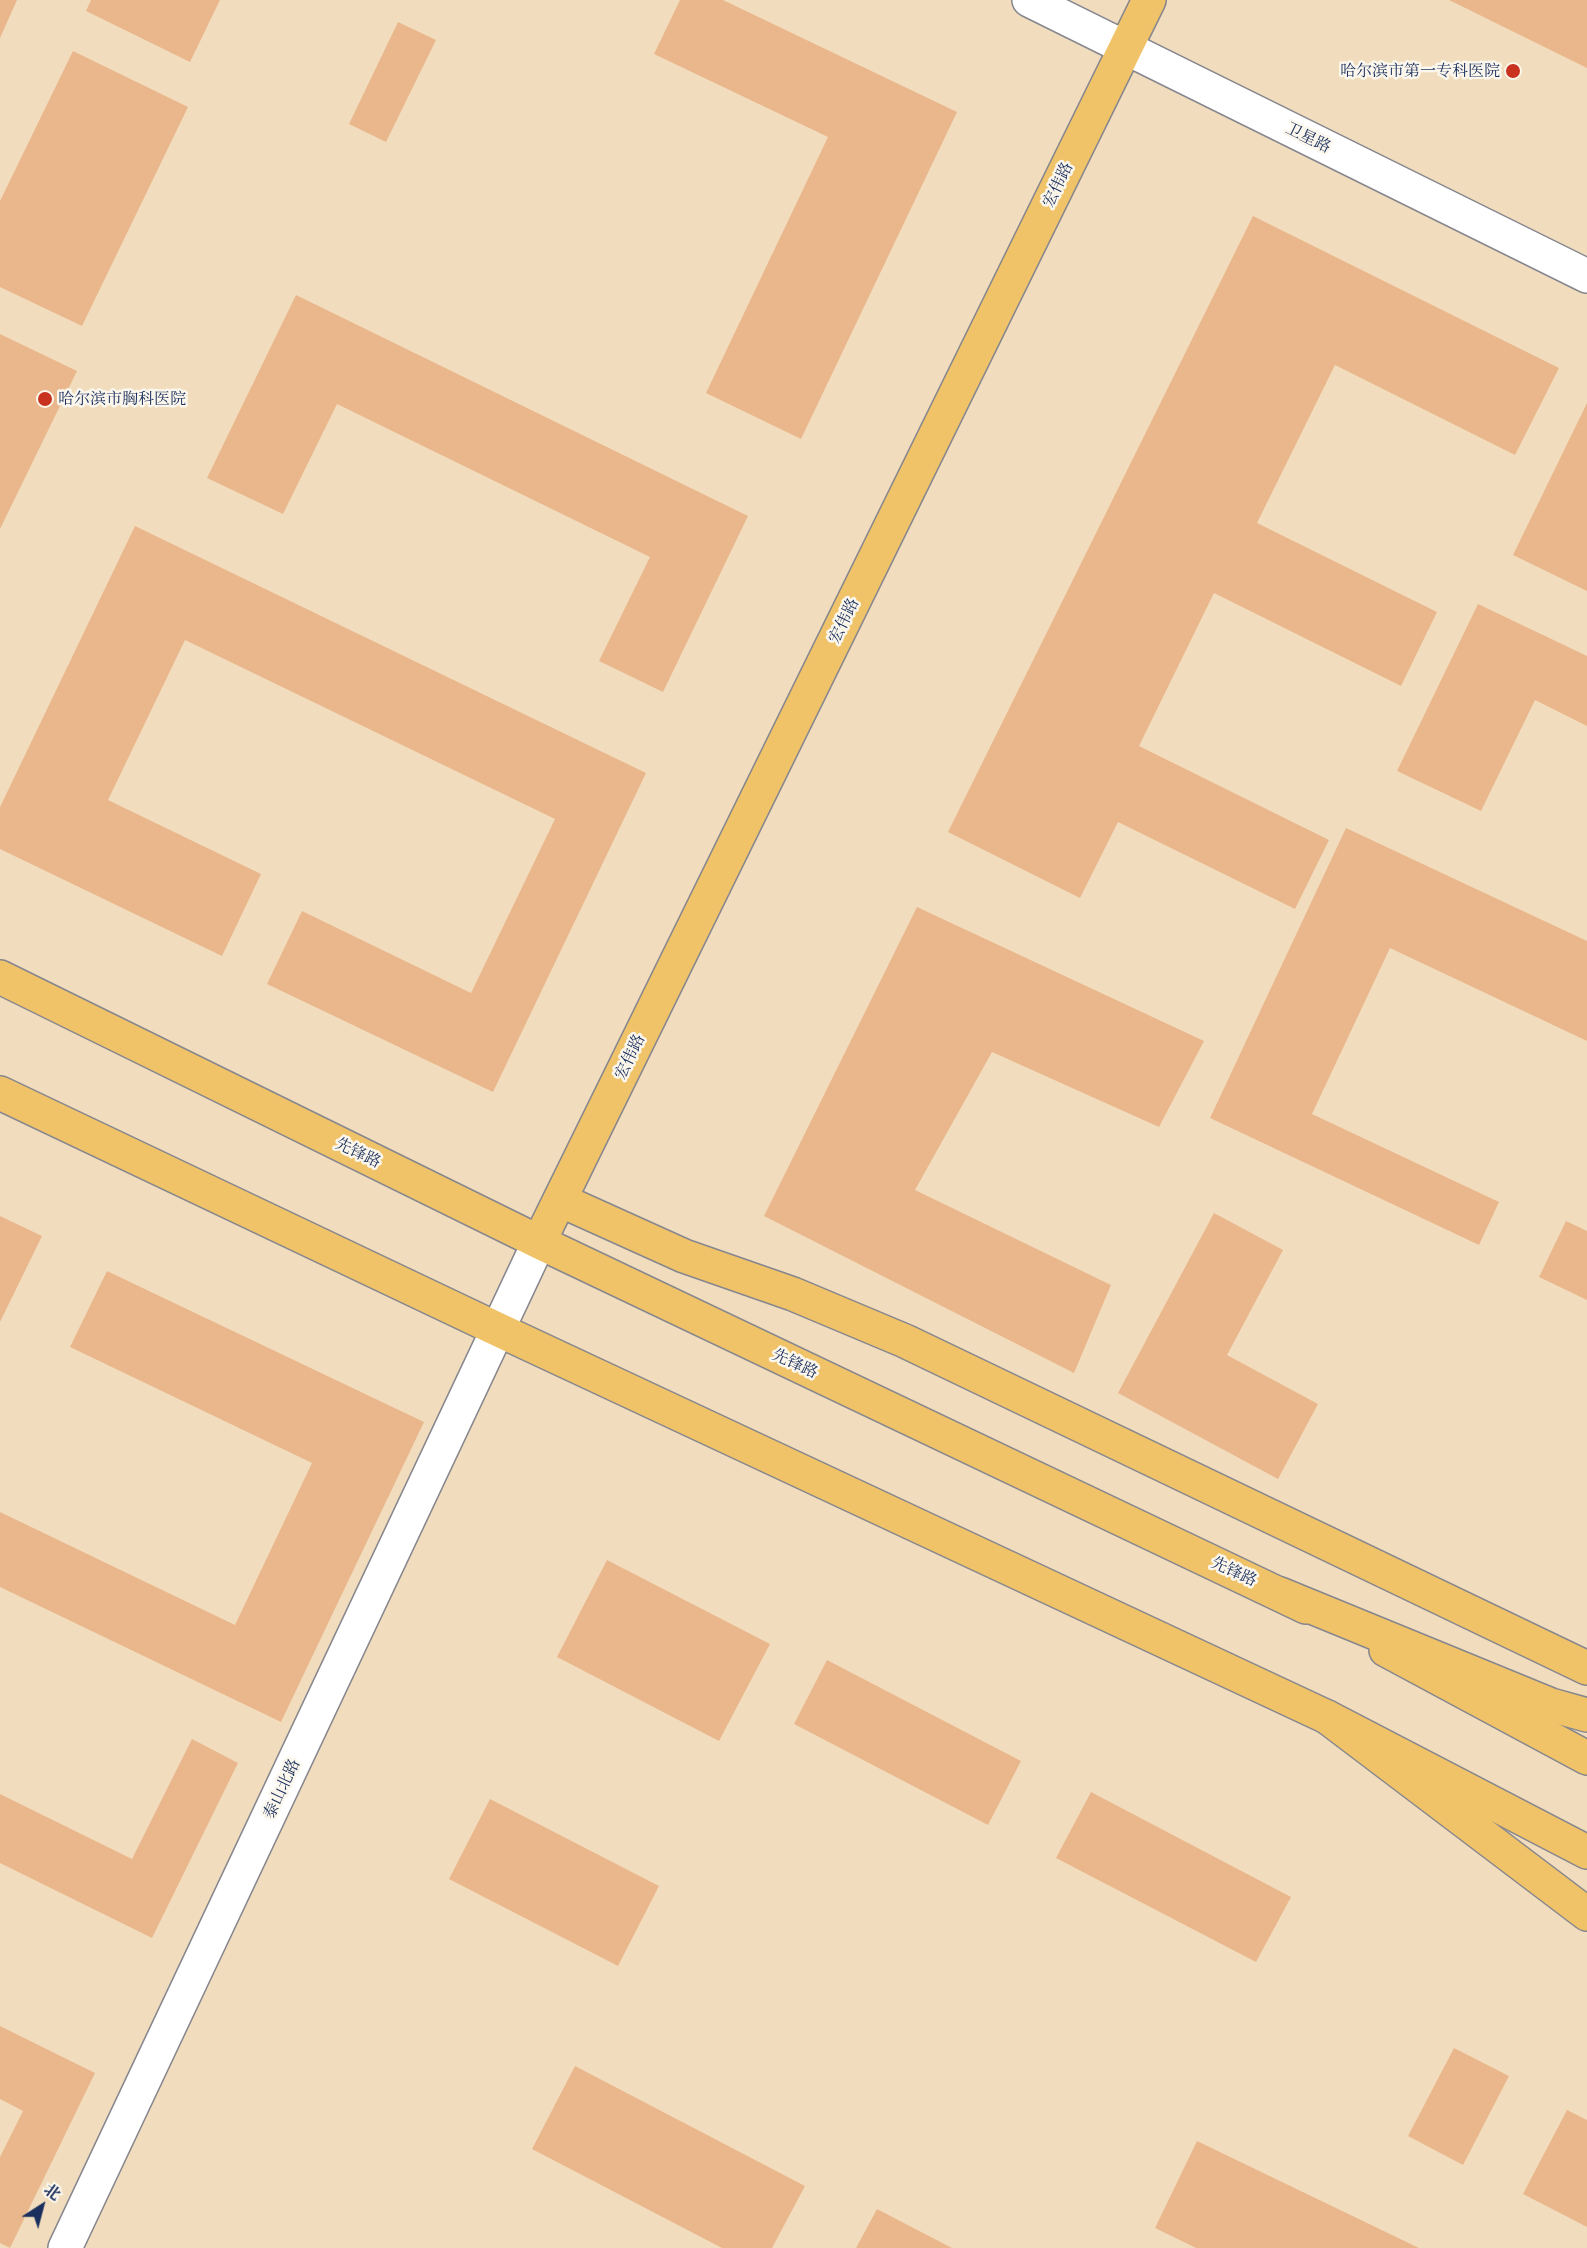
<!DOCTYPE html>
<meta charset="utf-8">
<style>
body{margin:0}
#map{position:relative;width:1587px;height:2248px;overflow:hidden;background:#f1ddbd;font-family:"Libre Caslon Text","Noto Serif SC",serif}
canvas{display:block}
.north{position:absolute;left:12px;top:2176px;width:60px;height:60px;-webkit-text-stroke:4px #fbf7ec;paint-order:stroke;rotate:36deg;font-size:16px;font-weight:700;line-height:24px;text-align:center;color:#1b2f5e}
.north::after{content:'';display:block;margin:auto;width:21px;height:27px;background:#1b2f5e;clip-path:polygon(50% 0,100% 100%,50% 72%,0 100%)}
</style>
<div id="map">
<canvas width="1587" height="2248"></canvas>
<div class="north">北</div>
</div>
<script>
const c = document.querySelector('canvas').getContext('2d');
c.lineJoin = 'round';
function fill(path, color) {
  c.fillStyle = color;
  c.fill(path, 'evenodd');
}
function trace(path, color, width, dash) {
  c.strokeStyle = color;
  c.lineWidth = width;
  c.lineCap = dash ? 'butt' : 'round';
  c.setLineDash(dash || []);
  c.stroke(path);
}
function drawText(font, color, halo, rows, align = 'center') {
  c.font = font + ' "Libre Caslon Text","Noto Serif SC",serif';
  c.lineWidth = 5;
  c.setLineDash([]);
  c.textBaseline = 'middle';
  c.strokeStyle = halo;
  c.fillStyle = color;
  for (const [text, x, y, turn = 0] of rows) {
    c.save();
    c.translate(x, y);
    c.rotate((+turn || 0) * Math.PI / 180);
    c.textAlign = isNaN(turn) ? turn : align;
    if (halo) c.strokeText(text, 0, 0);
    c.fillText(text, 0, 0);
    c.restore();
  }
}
const building = new Path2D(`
 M0,0H17L0,38Z
 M91,0H220L190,62L86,11Z
 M680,0H723L957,112L801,439L706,393L828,137L654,54Z
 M1449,0H1587V68Z
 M398,22L436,40L386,142L349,124Z
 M73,51L188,107L82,326L0,287V201Z
 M1253,216L1559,368L1515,455L1335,365L1257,523L1437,612L1401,686L1214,593L1139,746L1329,840L1295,909L1118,822L1080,898L948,832Z
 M296,295L748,516L663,692L599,661L650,557L337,404L283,514L207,478Z
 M0,334L77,371L0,529Z
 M1587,403V591L1513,555Z
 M135,526L646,773L493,1092L267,984L302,911L471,993L555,819L185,640L108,800L261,874L222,956L0,849V807Z
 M1478,604L1587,656V726L1535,700L1481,811L1397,771Z
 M1346,828L1587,941V1041L1390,948L1312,1114L1499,1202L1479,1245L1210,1118Z
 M917,907L1204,1041L1159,1127L992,1052L915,1190L1111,1285L1074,1373L764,1216Z
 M1214,1213L1283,1250L1227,1355L1318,1404L1278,1479L1118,1393Z
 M0,1216L42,1236L0,1322Z
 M1566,1221L1587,1231V1300L1539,1277Z
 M107,1271L424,1422L281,1722L0,1587V1512L235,1625L312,1463L70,1347Z
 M607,1560L770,1644L719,1741L557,1657Z
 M827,1660L1021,1761L988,1825L794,1724Z
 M192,1739L238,1763L152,1938L0,1863V1794L132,1859Z
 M1091,1792L1291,1897L1256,1962L1056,1858Z
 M490,1799L659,1886L618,1966L449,1879Z
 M0,2026L95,2073L10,2248L0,2243V2157L23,2111L0,2099Z
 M1454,2048L1509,2076L1463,2165L1408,2136Z
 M575,2066L805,2186L772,2248H722L532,2149Z
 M1567,2110L1587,2120V2227L1523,2194Z
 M1197,2141L1419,2248H1196L1155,2228Z
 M877,2209L952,2248H856Z`);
const minor = new Path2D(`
 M1029,0L1587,276
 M65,2248L539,1242`);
const major = new Path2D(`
 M0,977L539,1242L1306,1607
 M0,1093L499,1330L1327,1717L1587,1852
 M539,1242L1149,0
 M1386,1650L1587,1758`);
const highway = new Path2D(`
 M560,1200L684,1256L793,1294L905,1341L1587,1668
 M1280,1594L1551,1705L1587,1715
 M1327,1717L1587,1914`);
const markers = [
 [1513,71,8,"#c8321e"],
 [45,399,8,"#c8321e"]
];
const poiNames = [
 ["哈尔滨市第一专科医院",1500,71],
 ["哈尔滨市胸科医院",58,399,"left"]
];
const streetNames = [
 ["卫星路",1308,138,26],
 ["宏伟路",1058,185,-64],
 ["宏伟路",844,621,-64],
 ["宏伟路",630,1057,-64],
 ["先锋路",358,1153,26],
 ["先锋路",795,1364,25],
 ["先锋路",1234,1572,25],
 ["泰山北路",282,1789,-65]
];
fill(building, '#eab78d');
trace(minor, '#86868e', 36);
trace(major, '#86868e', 36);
trace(highway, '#86868e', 36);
trace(minor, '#fff', 33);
trace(major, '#f1c369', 33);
trace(highway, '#f1c369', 33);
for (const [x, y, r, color] of markers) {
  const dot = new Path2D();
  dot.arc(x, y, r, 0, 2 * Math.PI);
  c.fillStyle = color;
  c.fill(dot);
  trace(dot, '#fbf7ec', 2);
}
drawText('16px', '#1b2f5e', '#fbf7ec', poiNames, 'right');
drawText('16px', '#1b2f5e', '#fbf7ec', streetNames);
</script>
